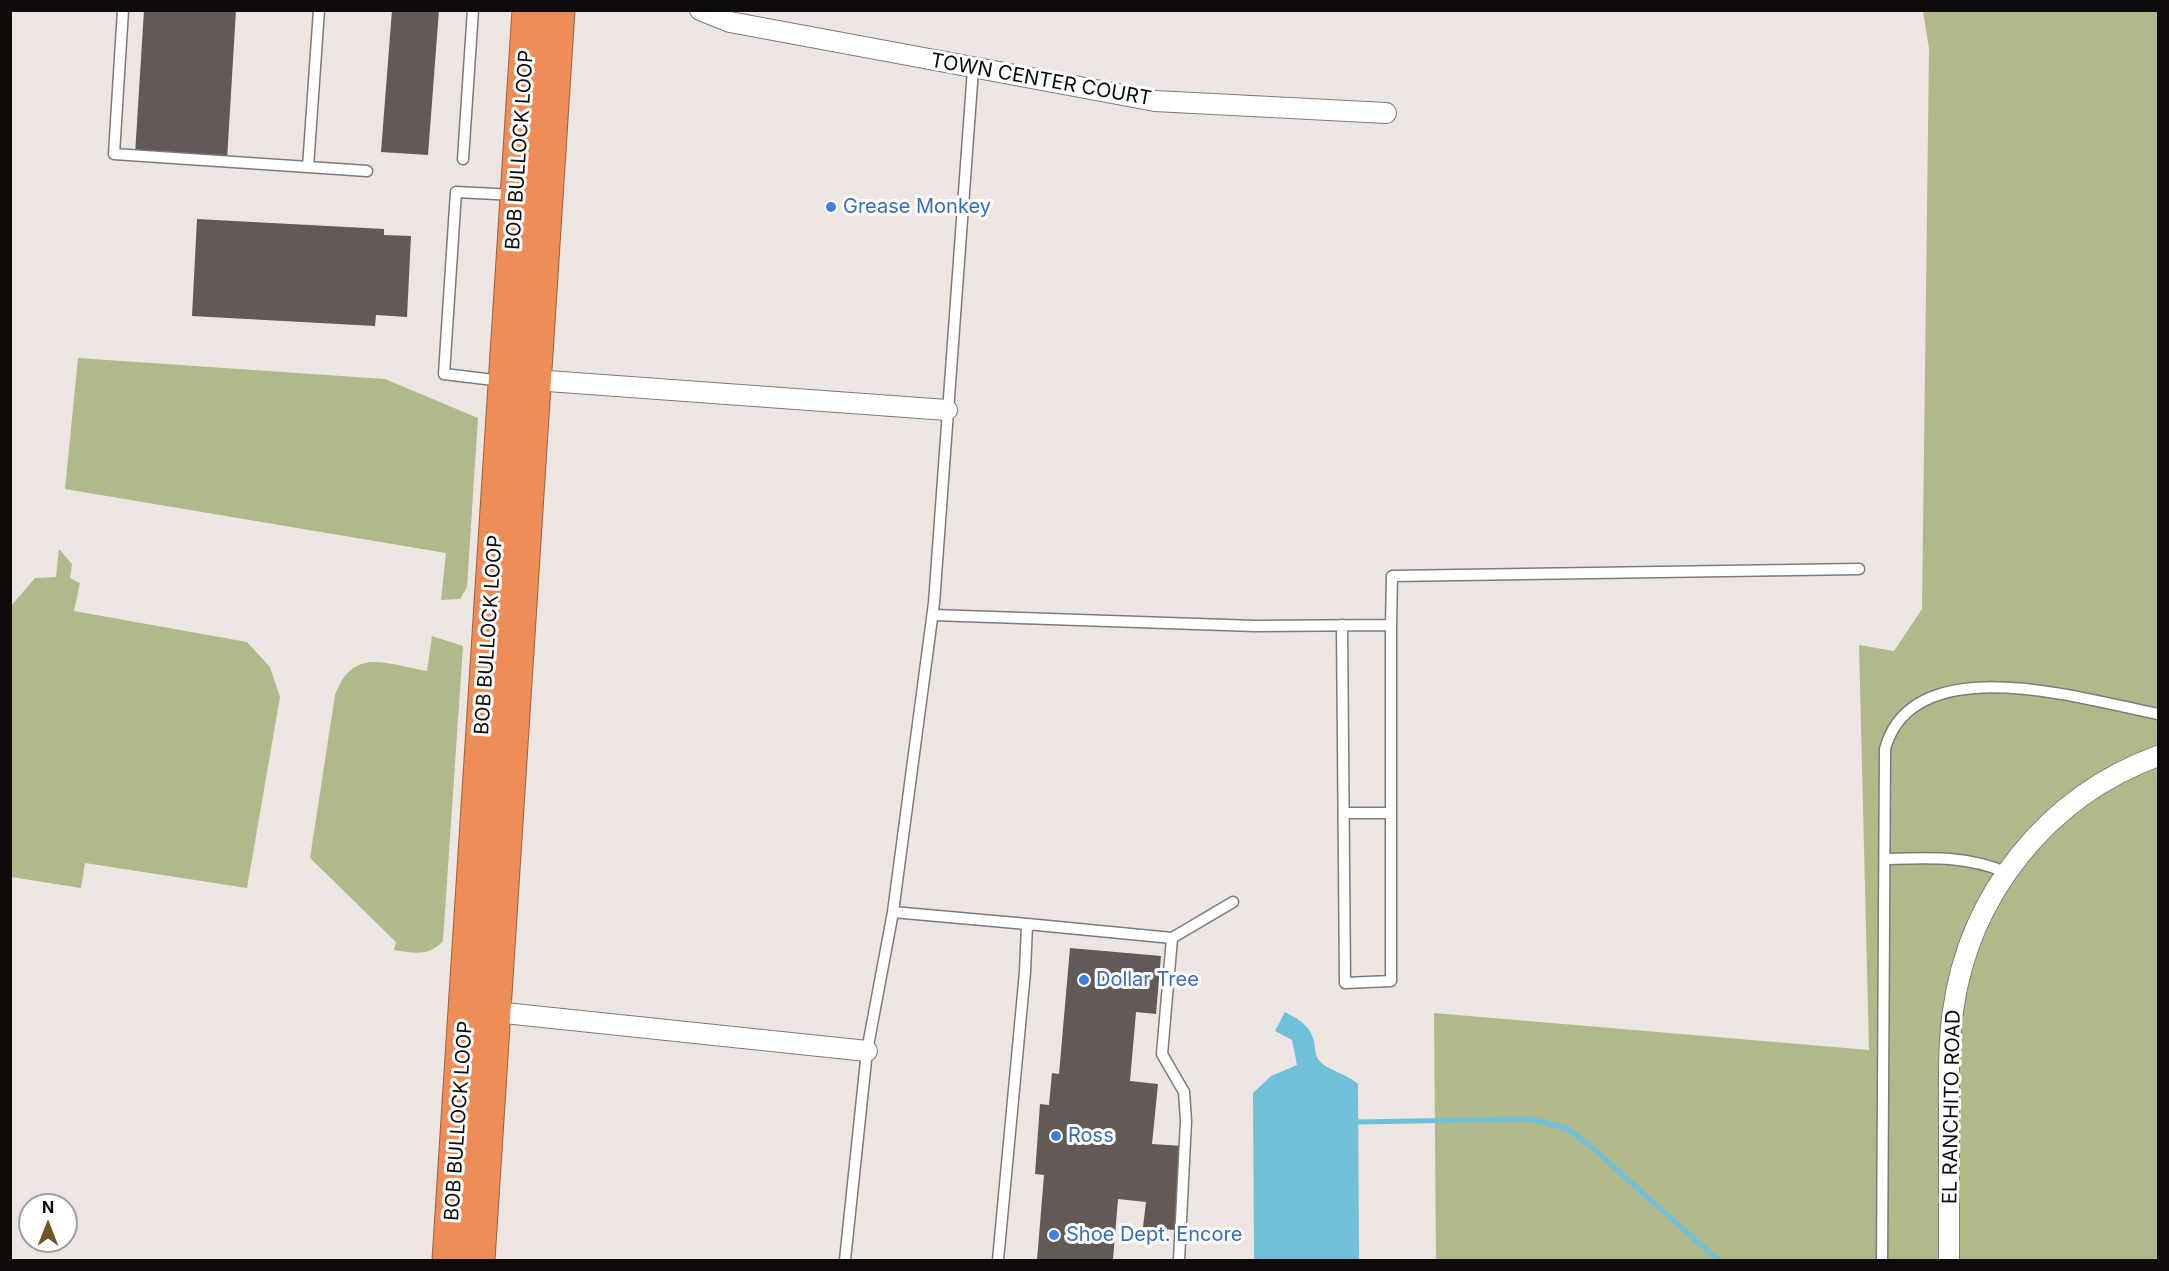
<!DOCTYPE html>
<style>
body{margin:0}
#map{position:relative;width:2169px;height:1271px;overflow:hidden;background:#ede5e1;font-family:Inter,sans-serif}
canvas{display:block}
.frame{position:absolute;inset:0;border:12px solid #0e0b0a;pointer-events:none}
.north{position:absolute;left:18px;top:1193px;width:60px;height:60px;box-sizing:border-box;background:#fff;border:2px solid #9f9d9d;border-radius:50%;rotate:0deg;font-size:16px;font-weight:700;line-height:24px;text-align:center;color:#0e0b0a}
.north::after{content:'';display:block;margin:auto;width:21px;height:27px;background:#705527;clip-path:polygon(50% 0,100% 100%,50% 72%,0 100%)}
</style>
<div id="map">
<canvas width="2169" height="1271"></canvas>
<div class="frame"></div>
<div class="north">N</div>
</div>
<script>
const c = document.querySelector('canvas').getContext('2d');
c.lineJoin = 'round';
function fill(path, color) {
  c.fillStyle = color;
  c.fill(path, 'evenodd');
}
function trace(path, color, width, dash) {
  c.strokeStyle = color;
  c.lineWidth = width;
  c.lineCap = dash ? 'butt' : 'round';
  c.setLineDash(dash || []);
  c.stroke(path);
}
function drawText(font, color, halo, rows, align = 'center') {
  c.font = font + ' Inter,sans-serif';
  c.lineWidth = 6;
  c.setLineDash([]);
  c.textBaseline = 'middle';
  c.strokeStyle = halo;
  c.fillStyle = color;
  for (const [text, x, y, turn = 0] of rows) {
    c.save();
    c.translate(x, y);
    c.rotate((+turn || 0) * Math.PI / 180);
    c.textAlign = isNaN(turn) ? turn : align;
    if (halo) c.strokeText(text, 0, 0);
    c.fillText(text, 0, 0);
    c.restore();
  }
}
const green = new Path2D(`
 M1923,11H2158V1260H1436L1434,1013L1869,1050L1859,645L1894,651L1922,609L1929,49Z
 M78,358L385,379L478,418L467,587L460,599L441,600L446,553L65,489Z
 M59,549L72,564L70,578L80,583L74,611L247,642L270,667L280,697L247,888L85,863L81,888L11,877V606L35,578L56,577Z
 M432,636L463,646L443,941C428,957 414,953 394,950L396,942L310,858L335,695C353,646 386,664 427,671Z`);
const water = new Path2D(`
 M1285,1012C1298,1019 1310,1025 1314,1041C1315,1046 1315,1055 1318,1059C1324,1069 1347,1074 1358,1084L1359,1260H1254L1253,1093L1271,1076L1297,1065L1292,1040L1275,1031Z`);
const stream = new Path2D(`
 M1358,1122L1529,1119L1566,1128L1589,1145L1718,1260`);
const building = new Path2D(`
 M144,10H236L227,160L135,155Z
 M392,10H439L428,155L381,152Z
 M197,219L384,229V235L411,236L407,317L376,315L375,326L192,316Z
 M1070,948L1161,956L1156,1014L1136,1012L1130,1081L1158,1084L1152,1144L1183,1146L1175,1230L1143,1227L1146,1202L1118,1199L1113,1260H1037L1044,1175L1035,1174L1040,1104L1049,1105L1052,1073L1059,1074Z`);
const lane = new Path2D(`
 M123,10L114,154L308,167L319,10
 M463,159L473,10
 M308,167L367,171
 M502,381L444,374L456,192L515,195
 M933,615L1255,626L1391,625L1392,576L1859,569
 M1342,625L1345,983L1391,981V625
 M1344,813H1391
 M1885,859C1927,858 1966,855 2005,872
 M893,912L934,603L973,69
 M1027,924L1172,938
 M845,1260L867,1051L893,912L1027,924L1025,972L998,1260
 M1179,1260L1186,1121L1184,1092L1162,1054L1172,938L1233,902
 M1882,1260L1885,749C1913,646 2085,700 2158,714`);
const street = new Path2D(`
 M700,10L730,22L1155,101L1386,113
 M534,380L947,410
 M495,1012L867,1051
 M1949,1260C1949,1212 1949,1164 1949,1115C1949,1080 1948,1046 1953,1011C1969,894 2048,796 2158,756`);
const highway = new Path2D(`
 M449,1260L529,10
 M478,1260L558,10`);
const markers = [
 [831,207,6,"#3f7fe0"],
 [1084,980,6,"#3f7fe0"],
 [1056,1136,6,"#3f7fe0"],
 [1054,1235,6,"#3f7fe0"]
];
const streetNames = [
 ["TOWN CENTER COURT",1041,80,10],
 ["BOB BULLOCK LOOP",520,150,-86],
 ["BOB BULLOCK LOOP",489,635,-86],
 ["EL RANCHITO ROAD",1952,1107,-89],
 ["BOB BULLOCK LOOP",459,1121,-86]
];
const shopNames = [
 ["Grease Monkey",843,207],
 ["Dollar Tree",1096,980],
 ["Ross",1068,1136],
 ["Shoe Dept. Encore",1066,1235]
];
fill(green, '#b1b98b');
fill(water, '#70c0d9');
trace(stream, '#70c0d9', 5);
fill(building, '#615a57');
trace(lane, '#807a76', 13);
trace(street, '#807a76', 22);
trace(highway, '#a0603d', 35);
trace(lane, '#fff', 10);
trace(street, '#fff', 20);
trace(highway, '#ee8d58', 33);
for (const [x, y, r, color] of markers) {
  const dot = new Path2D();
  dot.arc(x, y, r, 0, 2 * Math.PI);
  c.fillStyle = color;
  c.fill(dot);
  trace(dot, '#fff', 2);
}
drawText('20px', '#0e0b0a', '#fff', streetNames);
drawText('20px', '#366cbe', '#fff', shopNames, 'left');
</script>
